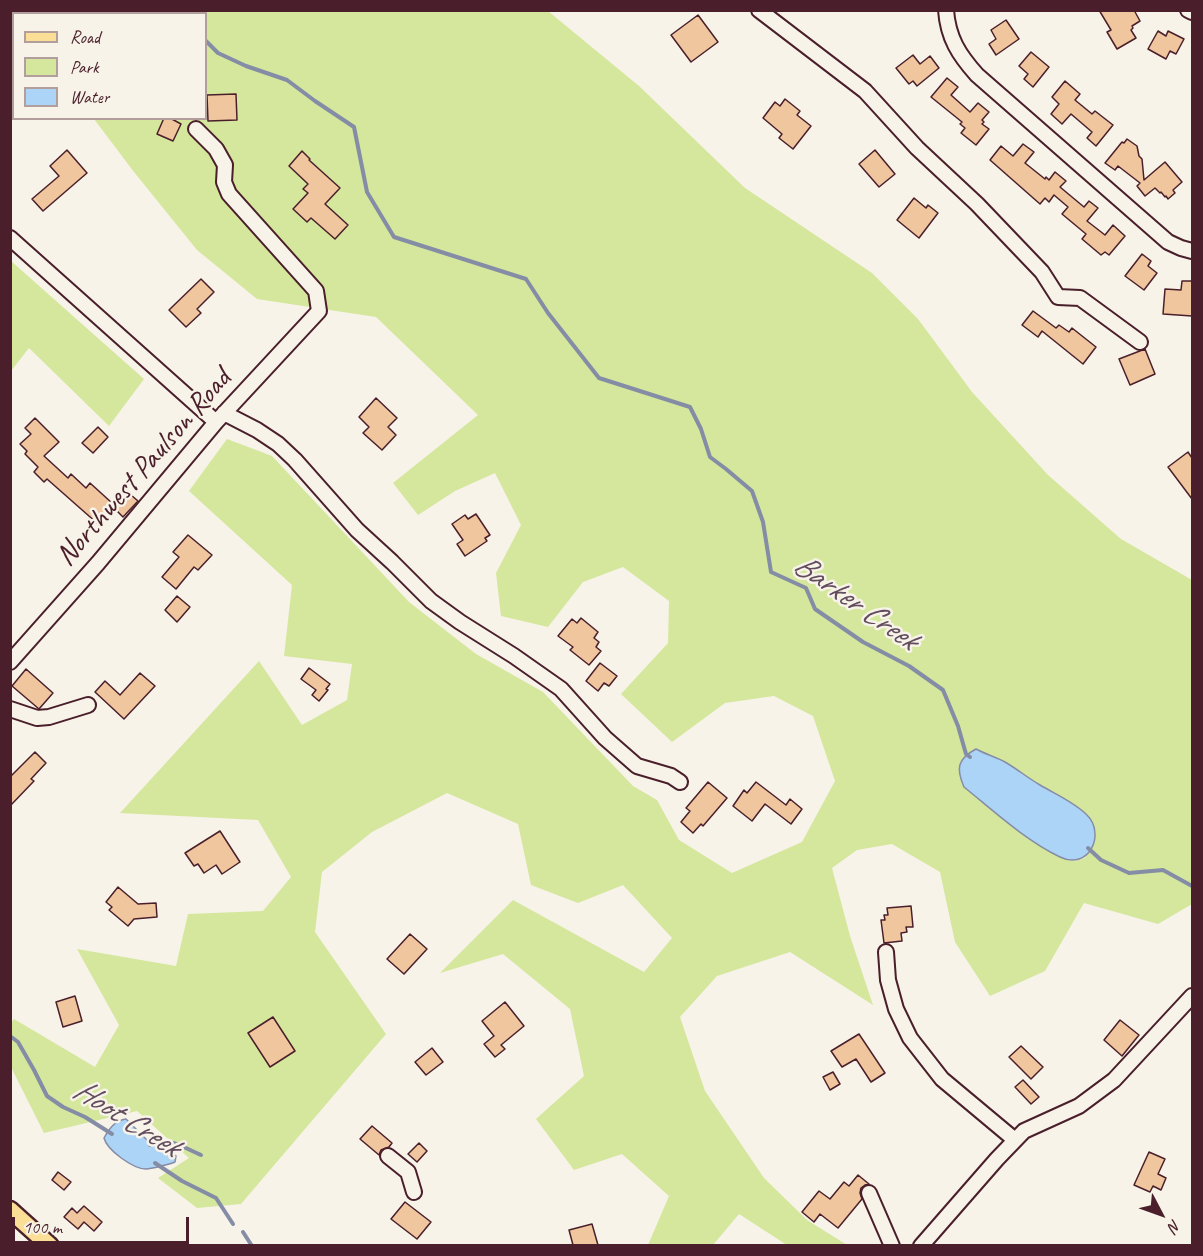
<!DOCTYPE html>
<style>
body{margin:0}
#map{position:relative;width:1203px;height:1256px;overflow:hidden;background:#f7f3e8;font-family:Caveat,sans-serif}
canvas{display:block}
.frame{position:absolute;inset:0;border:12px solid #4a1f2b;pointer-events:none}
.legend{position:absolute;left:12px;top:12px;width:195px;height:108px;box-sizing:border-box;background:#f7f3e8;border:2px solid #b29e9c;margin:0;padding:8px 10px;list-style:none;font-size:18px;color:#4a1f2b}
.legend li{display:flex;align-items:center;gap:12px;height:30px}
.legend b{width:30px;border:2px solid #b29e9c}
.north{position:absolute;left:1131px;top:1184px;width:60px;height:60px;-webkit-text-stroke:4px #f7f3e8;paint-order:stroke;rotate:131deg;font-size:16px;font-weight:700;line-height:24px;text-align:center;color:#4a1f2b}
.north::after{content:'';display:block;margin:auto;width:21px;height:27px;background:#4a1f2b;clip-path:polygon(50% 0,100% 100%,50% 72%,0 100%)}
.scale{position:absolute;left:12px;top:1217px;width:177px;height:27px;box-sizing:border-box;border:3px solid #4a1f2b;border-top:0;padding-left:8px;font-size:18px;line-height:21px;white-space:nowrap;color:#4a1f2b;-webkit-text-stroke:4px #f7f3e8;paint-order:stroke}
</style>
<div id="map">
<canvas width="1203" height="1256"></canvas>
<div class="frame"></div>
<ul class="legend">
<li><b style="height:8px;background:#fbdf96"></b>Road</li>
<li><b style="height:16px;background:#d4e79c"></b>Park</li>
<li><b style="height:16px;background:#acd4f7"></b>Water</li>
</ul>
<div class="north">N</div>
<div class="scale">100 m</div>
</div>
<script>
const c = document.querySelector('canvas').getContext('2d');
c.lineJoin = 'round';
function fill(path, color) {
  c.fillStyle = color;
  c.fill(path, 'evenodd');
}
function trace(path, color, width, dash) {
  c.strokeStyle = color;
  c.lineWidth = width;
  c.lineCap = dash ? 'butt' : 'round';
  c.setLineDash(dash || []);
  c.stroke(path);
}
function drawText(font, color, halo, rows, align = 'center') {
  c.font = font + ' Caveat,sans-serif';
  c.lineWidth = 5;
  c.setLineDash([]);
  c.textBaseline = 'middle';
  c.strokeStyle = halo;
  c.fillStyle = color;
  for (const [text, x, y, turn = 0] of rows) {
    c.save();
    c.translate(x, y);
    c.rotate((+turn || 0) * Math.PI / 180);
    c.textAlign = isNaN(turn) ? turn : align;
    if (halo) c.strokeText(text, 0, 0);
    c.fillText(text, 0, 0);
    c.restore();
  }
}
const green = new Path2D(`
 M11,11H548L639,86L745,188L872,273L918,319L972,392L1048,475L1121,539L1192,580V904L1158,924L1084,903L1045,971L990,996L955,942L940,872L892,844L857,850L832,868L850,936L873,1005L790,952L717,976L680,1017L705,1091L764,1178L807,1220L847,1245H787L739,1214L713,1245H648L669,1196L622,1154L574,1170L536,1119L584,1076L570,1009L503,954L440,973L513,900L644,972L672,938L623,885L578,903L531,885L518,824L447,793L372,832L322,872L315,932L386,1034L241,1204L197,1208L158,1178L189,1158L137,1111L44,1133L11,1067V1023L14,1019L95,1067L119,1025L77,949L176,966L188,914L263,911L291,877L258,820L120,813L259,661L302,725L347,700L352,664L284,656L292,585L189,491L227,439L272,456L409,602L476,654L543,692L633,786L657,800L679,840L732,873L802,842L835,781L813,716L774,696L725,703L672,742L621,694L668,643L669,601L623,567L583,582L548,627L501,616L496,573L521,525L495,473L455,491L418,515L393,483L478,415L376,317L257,299L197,250L134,172L94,119L206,118V14H14L13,25L11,22ZM976,750L1068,802L1088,815L1096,831L1094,843L1085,858L1075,861L1064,859L1028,839L993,811L960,763L966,754Z
 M11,261L144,379L109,426L29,348L11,371Z`);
const water = new Path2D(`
 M976,749C985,754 996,757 1005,762C1017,769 1028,778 1040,785C1055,794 1074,802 1087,815C1106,834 1089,871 1060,857C1025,840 995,812 964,787C956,769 957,759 976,749Z
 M126,1119L151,1144L176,1156L175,1162C170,1164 151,1169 146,1169C133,1169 107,1150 104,1138C109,1129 115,1120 126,1119Z`);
const stream = new Path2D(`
 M187,10L188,14
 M206,41L218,53L246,66L287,80L315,101L354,127L367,192L394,237L526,279L548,313L599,378L690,407L701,429L710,457L726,469L752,491L763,522L771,572L806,588L815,609L863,642L909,666L943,690L958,726L966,754L970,757
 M1088,848L1101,860L1129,873L1163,870L1192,886
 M10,1036L18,1042L34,1070L47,1096L63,1107L85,1117L112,1134
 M150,1145C169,1136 184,1148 201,1155
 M155,1163L182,1181L216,1198L233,1224
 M243,1232L252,1246`);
const building = new Path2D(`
 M1099,10H1134L1140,21L1132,26L1133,28L1131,30L1136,38L1117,49L1107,32L1111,30Z
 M698,15L718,42L691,62L671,35Z
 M1006,20L1019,39L996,55L989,44L996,39L991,30Z
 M1158,31L1166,36L1168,31L1184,39L1176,54L1170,51L1166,59L1148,49Z
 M1031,52L1049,67L1033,87L1024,79L1028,74L1019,66Z
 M913,55L920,64L930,56L939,68L917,86L913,81L909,84L896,68Z
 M947,78L958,87L951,95L970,112L978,103L989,112L982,120L984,122L982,124L989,129L976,145L961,133L965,128L960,124L962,122L931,97Z
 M1065,81L1080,94L1075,100L1092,114L1095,111L1113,125L1096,146L1087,138L1092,132L1071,114L1062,124L1051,114L1059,104L1052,97Z
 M236,94L237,120L208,121L207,95Z
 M785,99L800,111L797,115L811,126L793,149L779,138L782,134L763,118L775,102L780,106Z
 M164,118H170L181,124L173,141L157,134Z
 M1127,139L1137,146L1139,156L1142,159L1144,180L1165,162L1182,182L1173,190L1175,193L1168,199L1166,196L1165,197L1161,192L1160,193L1155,188L1145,196L1137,186L1140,183L1118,166L1115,170L1105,163L1122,142L1124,143Z
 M1023,144L1034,152L1025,163L1045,179L1046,177L1049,180L1055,172L1066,181L1060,187L1084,207L1089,201L1098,208L1087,221L1105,235L1113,225L1125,236L1109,255L1105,252L1101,255L1082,239L1086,234L1062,214L1068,207L1054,195L1049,202L1045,198L1040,204L990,160L1001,146L1013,156Z
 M67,150L87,173L43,211L32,199L59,176L50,166Z
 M875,150L895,174L879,187L859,164Z
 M302,151L310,159L309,160L340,188L325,204L348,225L335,239L311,218L307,222L293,209L308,193L303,189L308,184L289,166Z
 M914,198L926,208L928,205L938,213L919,238L897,220Z
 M1142,254L1151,261L1148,266L1157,273L1144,290L1125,276Z
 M201,279L214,292L197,309L201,313L186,327L169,310Z
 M1182,281H1192V316L1163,314L1165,289L1181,290Z
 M1033,311L1056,328L1059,325L1069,332L1072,328L1096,347L1083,364L1042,331L1038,337L1022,325Z
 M1145,349L1155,374L1130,385L1119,359Z
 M376,398L397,418L388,427L396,435L382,450L363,433L369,427L359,417Z
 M35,418L59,442L44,456L68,478L71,474L86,488L90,483L112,503L124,489L138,501L123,517L113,507L98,524L47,479L44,482L34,472L38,467L25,454L27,451L20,444L31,434L25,428Z
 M98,427L108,437L93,453L82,443Z
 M1188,452L1192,458V499L1168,467Z
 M476,514L490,535L485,538L487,541L465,556L457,544L463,540L452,524L465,515L468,519Z
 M188,535L212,555L198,570L194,567L176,589L162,577L179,557L173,552Z
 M177,596L190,607L177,622L165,610Z
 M581,618L598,632L594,638L599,642L596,647L601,651L589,665L570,650L573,647L558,636L572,619L577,623Z
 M600,663L617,676L609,686L604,683L598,691L586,681Z
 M309,668L330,684L326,689L328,690L319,701L312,695L316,690L301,679Z
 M26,669L53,693L39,709L12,686Z
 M140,673L155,686L124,719L95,692L105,681L120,695Z
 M35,752L46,763L31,779L34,781L10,806V777Z
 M708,782L727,798L703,826L701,824L693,833L681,822L690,811L686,808Z
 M756,782L786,805L790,799L802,809L791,824L765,804L752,821L733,806L744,790L747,793Z
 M220,831L240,862L222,874L216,865L204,873L198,864L194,866L185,853Z
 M118,887L138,904L156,903L157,917L134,919L128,926L109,910L112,907L106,902Z
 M911,906L913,927H906L907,932L901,933L902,941L884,943L881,920H885L884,915H888L887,908Z
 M410,934L427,949L404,974L387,959Z
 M75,996L82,1021L63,1027L56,1002Z
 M505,1002L524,1026L501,1045L505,1049L495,1057L484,1044L494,1036L482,1021Z
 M273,1017L295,1051L270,1067L248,1033Z
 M1120,1020L1139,1035L1122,1056L1104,1040Z
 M859,1034L885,1073L871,1082L856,1059L842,1067L831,1051Z
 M1021,1046L1043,1067L1031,1079L1009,1057Z
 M432,1048L443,1062L426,1075L415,1062Z
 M833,1072L840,1084L830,1090L823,1077Z
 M1023,1080L1039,1097L1031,1104L1015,1087Z
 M372,1126L392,1143L389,1147L381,1150L379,1155L360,1139Z
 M419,1143L427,1151L417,1162L408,1154Z
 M1149,1152L1165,1159L1158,1174L1166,1178L1161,1190L1153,1186L1150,1192L1134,1185Z
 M58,1172L71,1182L64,1190L52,1180Z
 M858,1175L869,1184L865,1185L861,1188L860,1193L862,1199L838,1228L820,1214L814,1222L802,1212L819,1191L830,1199L844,1182L849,1186Z
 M405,1202L431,1222L417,1239L391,1219Z
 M84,1206L102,1222L94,1231L84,1222L78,1229L64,1217L72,1208L77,1213Z
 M592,1224L598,1245H573L569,1230Z`);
const minor = new Path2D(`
 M759,10L865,91L917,148L977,204L1042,272L1058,297L1080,298L1140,342
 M946,10C948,38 959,55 977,75L1168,242L1181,248L1192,251
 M1188,10L1192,12
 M10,238L216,422
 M224,413L257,430L278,444L295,460L357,530L392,562L431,601L460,622L514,656L561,689L605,738L637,766L671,776L680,782
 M10,662L98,563L216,422L319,311L316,291L229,194L224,182L225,165L216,149L196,129
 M10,709L37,718L49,717L88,705
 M886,952L888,980L896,1009L910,1038L942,1079L1015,1140
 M388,1156L408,1172L414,1192
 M869,1193L892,1246
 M921,1246L997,1159L1024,1131L1079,1106L1114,1080L1192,996`);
const major = new Path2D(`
 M10,1210L50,1246`);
const streetNames = [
 ["Northwest Paulson Road",144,468,-49]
];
const waterNames = [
 ["Barker Creek",855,603,35],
 ["Hoot Creek",126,1119,32]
];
fill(green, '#d4e79c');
fill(water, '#acd4f7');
trace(water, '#858ca5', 1.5);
trace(stream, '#858ca5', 4);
fill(building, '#efc69e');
trace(building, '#4a1f2b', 1.5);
trace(minor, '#4a1f2b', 18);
trace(major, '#4a1f2b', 21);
trace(minor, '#f7f3e8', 14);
trace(major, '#fbdf96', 16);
drawText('30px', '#4a1f2b', '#f7f3e8', streetNames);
drawText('italic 32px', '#624c5e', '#f7f3e8', waterNames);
</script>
